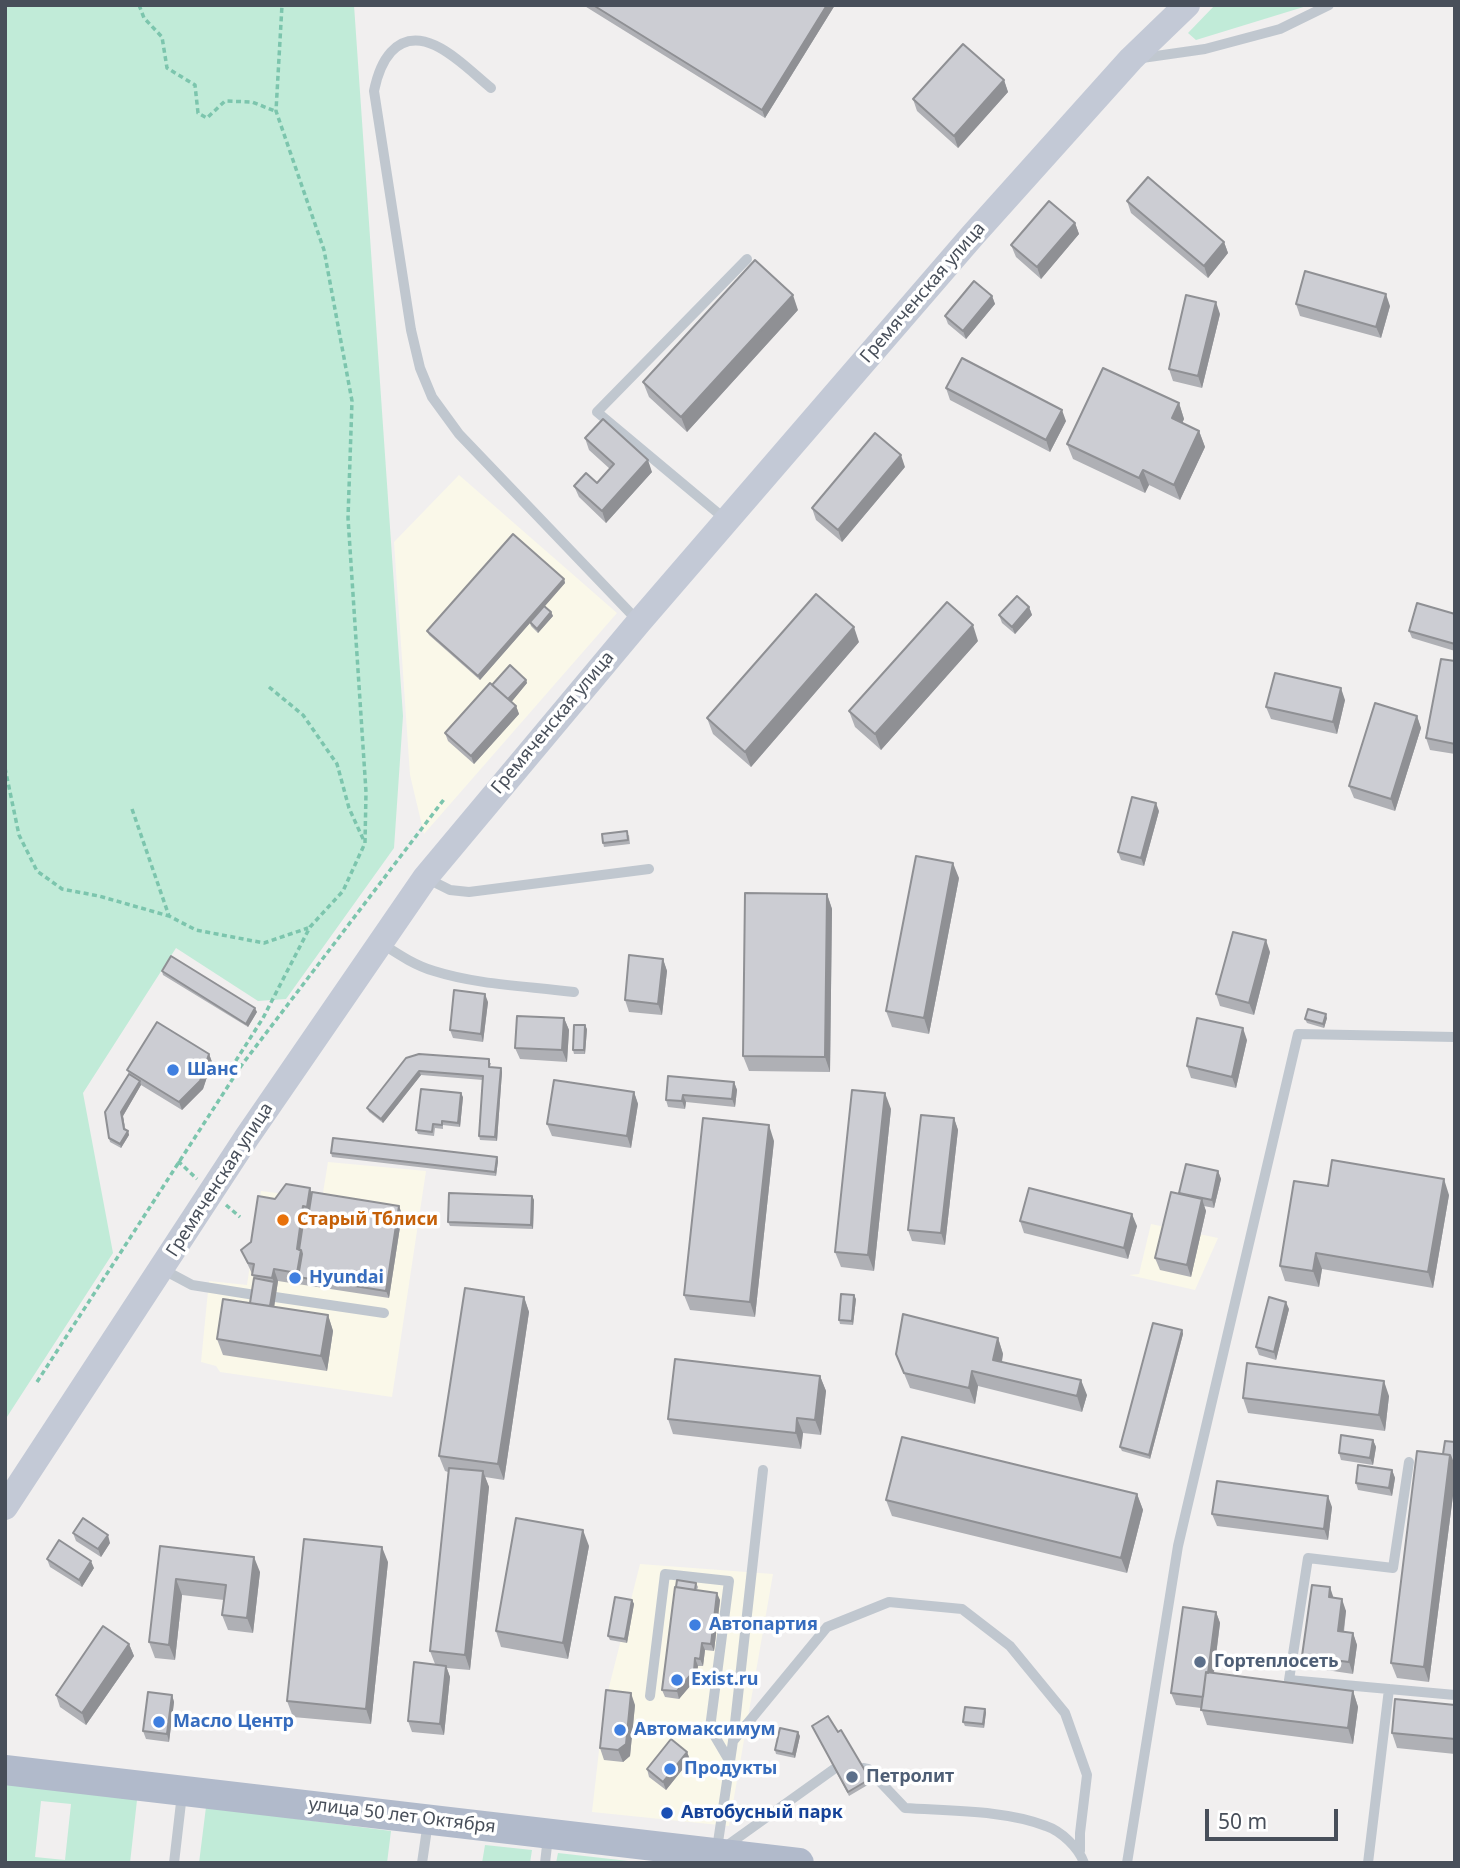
<!DOCTYPE html>
<meta charset="utf-8">
<style>
body{margin:0}
#map{position:relative;width:1460px;height:1868px;overflow:hidden;background:#f1efef;font-family:"Noto Sans",sans-serif}
canvas{display:block}
.frame{position:absolute;inset:0;border:7px solid #484f5a;pointer-events:none}
.scale{position:absolute;left:1205px;top:1809px;width:133px;height:32px;box-sizing:border-box;border:4px solid #484f5a;border-top:0;padding-left:9px;font-size:21px;line-height:24px;white-space:nowrap;color:#484f5a;-webkit-text-stroke:5px #fff;paint-order:stroke}
</style>
<div id="map">
<canvas width="1460" height="1868"></canvas>
<div class="frame"></div>
<div class="scale">50 m</div>
</div>
<script>
const c = document.querySelector('canvas').getContext('2d');
c.lineJoin = 'round';
function fill(path, color) {
  c.fillStyle = color;
  c.fill(path, 'evenodd');
}
function trace(path, color, width, dash) {
  c.strokeStyle = color;
  c.lineWidth = width;
  c.lineCap = dash ? 'butt' : 'round';
  c.setLineDash(dash || []);
  c.stroke(path);
}
function drawText(font, color, halo, rows, align = 'center') {
  c.font = font + ' "Noto Sans",sans-serif';
  c.lineWidth = 7;
  c.setLineDash([]);
  c.textBaseline = 'middle';
  c.strokeStyle = halo;
  c.fillStyle = color;
  for (const [text, x, y, turn = 0] of rows) {
    c.save();
    c.translate(x, y);
    c.rotate((+turn || 0) * Math.PI / 180);
    c.textAlign = isNaN(turn) ? turn : align;
    if (halo) c.strokeText(text, 0, 0);
    c.fillText(text, 0, 0);
    c.restore();
  }
}
const commercial = new Path2D(`
 M459,475L617,613L424,834L410,775L394,542Z
 M328,1162L426,1171L392,1397L220,1372L216,1366L201,1362L209,1281L247,1285L261,1191L322,1199Z
 M1151,1224L1218,1238L1195,1290L1129,1275L1139,1274Z
 M640,1564L773,1574L729,1826L592,1812L604,1707Z`);
const green = new Path2D(`
 M5,5H354L403,716L394,848L286,999L258,1001L176,948L83,1093L113,1253L5,1420Z
 M1215,5H1310L1196,40L1188,33Z
 M5,1783L137,1800L130,1863H5ZM41,1801L71,1804L65,1860L35,1857Z
 M206,1807L391,1831L387,1863H199Z
 M485,1845L532,1850L530,1863H482Z
 M558,1853L646,1863H556Z`);
const path = new Path2D(`
 M139,5L144,18L162,37L167,68L195,85L198,113L207,118L225,101L252,102L275,111
 M269,687L303,715L337,764L349,808L364,841
 M5,768L19,835L37,871L62,889L99,896L169,916
 M132,809L169,916L196,930L264,943L308,928
 M241,1066L235,1062L263,1018L310,927L343,891L365,843L366,792L348,518L352,401L324,250L276,111L282,5
 M178,1161L197,1179
 M226,1205L240,1217
 M37,1382L241,1066L445,798`);
const lane = new Path2D(`
 M1142,58L1205,49L1280,29L1329,5
 M491,88C466,68 422,18 391,52C381,63 377,76 374,91L411,330L420,368L432,397L459,434L638,621
 M725,519L597,412L747,259
 M426,878L450,890L469,892L649,869
 M381,943C398,954 414,965 434,971C478,985 528,986 574,992
 M162,1269L192,1285L255,1295
 M275,1297L384,1313
 M1409,1462L1393,1568L1308,1558L1289,1680L1455,1695
 M650,1696L665,1574L729,1581L710,1728L730,1762
 M733,1741L763,1470
 M863,1768L868,1769L905,1808C949,1811 1006,1810 1046,1826C1061,1831 1079,1848 1084,1863
 M725,1847L834,1769
 M717,1849L733,1741L827,1627L889,1602L962,1609L1010,1646L1065,1713L1087,1775L1080,1833V1851
 M174,1863L182,1794
 M422,1863L428,1822
 M545,1863L548,1837
 M1127,1863L1178,1546L1298,1034L1455,1037
 M1368,1863L1389,1689`);
const secondary = new Path2D(`
 M5,1507L247,1137L425,878L639,622L973,235L1131,59L1187,5`);
const primary = new Path2D(`
 M5,1770L799,1863`);
const wall = new Path2D(`
 M583,5H835L765,118Z
 M1004,80L1008,92L958,148L917,111L913,99Z
 M1127,201L1224,242L1228,253L1208,278L1131,213Z
 M1075,223L1079,234L1041,279L1016,257L1011,245Z
 M992,296L995,304L966,339L948,324L945,316Z
 M1296,304L1390,306L1381,338L1300,316Z
 M798,310L687,432L649,397L643,382Z
 M1220,314L1202,388L1173,381L1169,369Z
 M946,388L1066,421L1050,452L950,400Z
 M1179,403L1184,419L1182,423L1199,431L1205,447L1180,500L1149,485L1145,493L1073,459L1067,444Z
 M585,438L652,472L606,523L579,497L574,486L597,483L610,469L589,450Z
 M905,467L842,542L816,520L812,508Z
 M564,579L565,583L545,606L551,612L553,616L538,633L531,626L530,623L480,680L429,635L427,631Z
 M1029,607L1032,615L1015,634L1002,623L999,615Z
 M1455,614V651L1412,638L1409,631Z
 M978,641L881,750L855,727L849,711Z
 M859,642L751,767L713,734L707,718Z
 M1455,661V754L1430,750L1426,738Z
 M526,680L527,683L511,702L516,706L519,714L474,764L448,741L445,733L492,685Z
 M1345,700L1337,734L1271,719L1266,707Z
 M1417,716L1421,728L1395,811L1354,798L1349,786Z
 M1159,811L1144,866L1121,860L1118,852Z
 M629,835L630,844L604,847L603,843Z
 M959,878L929,1034L892,1027L886,1011Z
 M827,894L832,909L830,1072L749,1071L743,1056Z
 M1270,952L1254,1015L1220,1006L1216,994Z
 M663,959L667,971L662,1015L629,1012L625,1000Z
 M162,971L257,1012L248,1027L163,975Z
 M488,1002L483,1042L453,1038L450,1030Z
 M564,1018L569,1030L567,1062L520,1059L515,1048Z
 M1327,1018L1324,1028L1307,1023L1305,1019Z
 M587,1029L585,1054H574L573,1050Z
 M1247,1040L1236,1088L1191,1078L1187,1066Z
 M209,1054L212,1062L203,1089L182,1110L141,1085L123,1116L125,1129L128,1131L129,1135L121,1148L110,1142L109,1138L129,1074L127,1070Z
 M406,1058L491,1063L490,1067L501,1068L502,1072L497,1141L480,1140L479,1136L483,1080L421,1075L383,1123L369,1112L367,1108Z
 M734,1082L737,1090L735,1107L686,1102L685,1109L668,1107L666,1100Z
 M634,1092L638,1104L631,1148L552,1136L547,1124Z
 M463,1097L460,1127L443,1125V1129L435,1128L434,1136L418,1134L416,1130Z
 M891,1109L874,1271L841,1267L835,1252Z
 M954,1118L958,1130L945,1245L912,1241L908,1230Z
 M774,1141L755,1317L690,1310L684,1295Z
 M331,1153L497,1157L498,1161L496,1176L332,1157Z
 M1218,1171L1221,1179L1214,1208L1204,1206L1206,1211L1191,1277L1160,1270L1155,1258L1180,1194Z
 M1328,1186L1449,1195L1433,1288L1322,1269L1319,1287L1285,1281L1280,1266Z
 M312,1192L402,1214L389,1298L278,1281L274,1307L328,1315L333,1331L327,1371L223,1355L217,1339L250,1303L254,1278L241,1250L251,1242L275,1199Z
 M532,1196L534,1200L533,1229L450,1226L448,1222Z
 M1020,1221L1137,1226L1128,1259L1024,1233Z
 M524,1297L529,1312L504,1480L485,1477L489,1487L470,1670L447,1668L450,1677L444,1735L412,1732L408,1721L435,1664L430,1651L448,1472L445,1471L439,1456Z
 M856,1299L853,1325L840,1324L839,1320Z
 M1289,1309L1276,1360L1259,1355L1256,1347Z
 M1182,1330L1183,1334L1150,1459L1122,1451L1120,1447Z
 M998,1338L1003,1354L1002,1362L1087,1395L1082,1412L978,1386L975,1404L910,1388L896,1354Z
 M820,1376L826,1391L821,1435L803,1433L801,1449L673,1434L668,1419Z
 M1389,1396L1385,1431L1248,1413L1243,1398Z
 M1373,1440L1376,1447L1373,1465L1341,1460L1339,1453Z
 M1455,1442V1480L1429,1682L1397,1678L1391,1663L1443,1454Z
 M1392,1470L1395,1478L1392,1496L1358,1490L1356,1483Z
 M1137,1494L1143,1510L1127,1573L892,1516L886,1500Z
 M1332,1507L1328,1540L1217,1526L1212,1514Z
 M73,1533L110,1543L101,1557L76,1541Z
 M160,1546L260,1572L253,1633L228,1630L222,1615L224,1600L182,1595L175,1660L155,1658L149,1642Z
 M589,1546L568,1659L501,1647L496,1631Z
 M47,1559L94,1568L82,1587L50,1567Z
 M388,1562L371,1724L293,1717L287,1701Z
 M696,1583L698,1587L697,1590L720,1600L714,1651L705,1650L703,1666H698L696,1679L679,1699L665,1697L662,1690Z
 M1334,1598L1346,1611L1344,1632L1353,1633L1357,1645L1353,1674L1306,1667L1302,1656Z
 M632,1600L634,1604L627,1643L610,1640L608,1636Z
 M1216,1612L1220,1623L1214,1673L1353,1691L1358,1707L1353,1744L1207,1725L1201,1708L1176,1705L1171,1693Z
 M129,1644L134,1656L86,1725L60,1707L56,1695Z
 M172,1695L174,1702L169,1742L146,1739L143,1731Z
 M635,1705L630,1756L623,1762L604,1760L600,1748Z
 M1455,1705V1754L1397,1748L1392,1733Z
 M986,1712L984,1728L965,1726L963,1722Z
 M812,1726L838,1732L870,1779L871,1783L849,1796Z
 M800,1736L795,1758L776,1754L775,1750Z
 M687,1752L690,1760L666,1790L649,1777L647,1769Z`);
const shadedWall = new Path2D(`
 M827,5H835L765,118L762,110Z
 M1004,80L1008,92L958,148L954,136Z
 M1075,223L1079,234L1041,279L1037,267Z
 M1224,242L1228,253L1208,278L1204,266Z
 M1386,294L1390,306L1381,338L1376,327Z
 M793,295L798,310L687,432L681,417Z
 M992,296L995,304L966,339L963,331Z
 M1216,302L1220,314L1202,388L1198,376Z
 M1179,403L1184,419L1177,434L1172,418Z
 M1062,410L1066,421L1050,452L1046,440Z
 M1199,431L1205,447L1180,500L1174,485Z
 M901,455L905,467L842,542L838,530Z
 M648,460L652,472L606,523L602,511Z
 M1143,470L1149,485L1145,493L1139,478Z
 M564,579L565,583L480,680L478,676Z
 M1029,607L1032,615L1015,634L1012,627Z
 M551,612L553,616L538,633L537,629Z
 M973,625L978,641L881,750L875,734Z
 M854,627L859,642L751,767L745,752Z
 M526,680L527,683L509,705L507,701Z
 M1341,688L1345,700L1337,734L1333,722Z
 M516,706L519,714L474,764L471,756Z
 M1417,716L1421,728L1395,811L1391,799Z
 M1156,803L1159,811L1144,866L1141,858Z
 M953,863L959,878L929,1034L924,1018Z
 M827,894L832,909L830,1072L825,1057Z
 M1266,940L1270,952L1254,1015L1249,1003Z
 M663,959L667,971L662,1015L658,1004Z
 M485,994L488,1002L483,1042L481,1034Z
 M255,1008L257,1012L248,1027L246,1024Z
 M1326,1014L1327,1018L1324,1028L1323,1024Z
 M564,1018L569,1030L567,1062L562,1050Z
 M585,1025L587,1029L585,1054L584,1050Z
 M1243,1028L1247,1040L1236,1088L1232,1077Z
 M209,1054L212,1062L203,1089L182,1110L179,1102Z
 M501,1068L502,1072L497,1141L495,1137Z
 M419,1071L421,1075L383,1123L381,1119Z
 M140,1081L141,1085L123,1116L126,1133L121,1112Z
 M734,1082L737,1090L735,1107L732,1099Z
 M634,1092L638,1104L631,1148L627,1136Z
 M461,1093L463,1097L460,1127L458,1123Z
 M885,1093L891,1109L874,1271L868,1255Z
 M683,1095L686,1102L685,1109L682,1101Z
 M954,1118L958,1130L945,1245L941,1233Z
 M769,1125L774,1141L755,1317L750,1302Z
 M128,1131L129,1135L121,1148L120,1144Z
 M497,1157L498,1161L496,1176L495,1172Z
 M1218,1171L1221,1179L1214,1208L1212,1200Z
 M1444,1179L1449,1195L1433,1288L1428,1272Z
 M310,1188L314,1200L312,1219L307,1207Z
 M532,1196L534,1200L533,1229L531,1225Z
 M1202,1199L1206,1211L1191,1277L1187,1265Z
 M303,1206L307,1218L298,1277L297,1273V1249Z
 M399,1206L402,1214L389,1298L386,1291Z
 M1132,1214L1137,1226L1128,1259L1124,1248Z
 M1316,1253L1322,1269L1319,1287L1313,1271Z
 M274,1269L278,1281L272,1321L269,1313L274,1282L272,1278Z
 M854,1295L856,1299L853,1325L852,1321Z
 M524,1297L529,1312L504,1480L498,1464Z
 M1286,1302L1289,1309L1276,1360L1274,1352Z
 M328,1315L333,1331L327,1371L321,1356Z
 M1182,1330L1183,1334L1150,1459L1149,1455Z
 M998,1338L1003,1354L999,1375L993,1360Z
 M972,1371L978,1386L975,1404L969,1388Z
 M820,1376L826,1391L821,1435L815,1420Z
 M1081,1380L1087,1395L1082,1412L1077,1396Z
 M1384,1381L1389,1396L1385,1431L1379,1415Z
 M797,1418L803,1433L801,1449L796,1433Z
 M1373,1440L1376,1447L1373,1465L1370,1458Z
 M1450,1455L1455,1467V1480L1429,1682L1424,1667Z
 M1392,1470L1395,1478L1392,1496L1389,1488Z
 M483,1471L489,1487L470,1670L465,1655Z
 M1137,1494L1143,1510L1127,1573L1121,1558Z
 M1328,1496L1332,1507L1328,1540L1324,1529Z
 M583,1530L589,1546L568,1659L563,1643Z
 M108,1535L110,1543L101,1557L98,1549Z
 M382,1547L388,1562L371,1724L366,1709Z
 M254,1557L260,1572L253,1633L247,1618Z
 M91,1561L94,1568L82,1587L79,1580Z
 M176,1579L182,1595L175,1660L169,1645Z
 M1330,1587L1334,1599L1329,1597Z
 M717,1593L720,1600L714,1651L711,1644Z
 M1342,1599L1346,1611L1342,1643L1338,1631Z
 M632,1600L634,1604L627,1643L625,1639Z
 M1216,1612L1220,1623L1209,1709L1205,1697Z
 M1353,1633L1357,1645L1353,1674L1349,1662Z
 M702,1643L705,1650L703,1666L700,1659Z
 M129,1644L134,1656L86,1725L82,1713Z
 M695,1658L698,1666L696,1679L679,1699L677,1691Z
 M446,1666L450,1677L444,1735L440,1724Z
 M1353,1691L1358,1707L1353,1744L1348,1728Z
 M631,1693L635,1705L630,1756L623,1762L618,1750Z
 M172,1695L174,1702L169,1742L167,1734Z
 M985,1709L986,1712L984,1728L983,1724Z
 M798,1732L800,1736L795,1758L793,1754Z
 M687,1752L690,1760L666,1790L663,1782Z`);
const building = new Path2D(`
 M593,5H827L762,110Z
 M963,44L1004,80L954,136L913,99Z
 M1148,177L1224,242L1204,266L1127,201Z
 M1049,201L1075,223L1037,267L1011,245Z
 M755,260L793,295L681,417L643,382Z
 M1305,271L1386,294L1376,327L1296,304Z
 M974,281L992,296L963,331L945,316Z
 M1186,295L1216,302L1198,376L1169,369Z
 M962,358L1062,410L1046,440L946,388Z
 M1103,368L1179,403L1172,418L1199,431L1174,485L1143,470L1139,478L1067,444Z
 M603,419L648,460L602,511L574,486L586,473L597,483L614,464L585,438Z
 M875,433L901,455L838,530L812,508Z
 M513,534L564,579L478,676L427,631Z
 M816,594L854,627L745,752L707,718Z
 M1017,596L1029,607L1012,627L999,615Z
 M947,602L973,625L875,734L849,711Z
 M1417,603L1455,614V644L1409,631Z
 M544,606L551,612L537,629L530,622Z
 M1441,659L1455,661V744L1426,738Z
 M510,665L526,680L508,699L492,685Z
 M1275,673L1341,688L1333,722L1266,707Z
 M490,683L516,706L471,756L445,733Z
 M1375,703L1417,716L1391,799L1349,786Z
 M1132,797L1156,803L1141,858L1118,852Z
 M627,831L628,840L603,843L602,834Z
 M916,856L953,863L924,1018L886,1011Z
 M745,893L827,894L825,1057L743,1056Z
 M1233,932L1266,940L1249,1003L1216,994Z
 M629,955L663,959L658,1004L625,1000Z
 M171,956L255,1008L246,1024L162,971Z
 M454,990L485,994L481,1034L450,1030Z
 M1308,1009L1326,1014L1323,1024L1305,1019Z
 M517,1016L564,1018L562,1050L515,1048Z
 M1197,1018L1243,1028L1232,1077L1187,1066Z
 M157,1022L209,1054L200,1081L179,1102L127,1070Z
 M574,1025H585L584,1050H573Z
 M419,1054L489,1059V1067L501,1068L495,1137L479,1136L483,1076L419,1071L381,1119L367,1108L406,1058Z
 M129,1074L140,1081L121,1112L124,1129L128,1131L120,1144L109,1138L105,1112Z
 M668,1076L734,1082L732,1099L683,1095L682,1101L666,1100Z
 M554,1080L634,1092L627,1136L547,1124Z
 M421,1089L461,1093L458,1123L442,1121V1125L433,1124L432,1132L416,1130Z
 M852,1090L885,1093L868,1255L835,1252Z
 M921,1115L954,1118L941,1233L908,1230Z
 M703,1118L769,1125L750,1302L684,1295Z
 M333,1138L497,1157L495,1172L331,1153Z
 M1332,1160L1444,1179L1428,1272L1316,1253L1313,1271L1280,1266L1294,1181L1328,1186Z
 M1186,1164L1218,1171L1212,1200L1179,1193Z
 M286,1184L310,1188L307,1207L303,1206L297,1249L301,1250L297,1273L274,1269L272,1278L252,1275L254,1264L248,1263L241,1250L251,1242L258,1196L275,1199Z
 M1029,1188L1132,1214L1124,1248L1020,1221Z
 M312,1192L399,1206L386,1291L298,1277L302,1254L301,1250H299L305,1210L309,1211Z
 M1171,1192L1202,1199L1187,1265L1155,1258Z
 M449,1193L532,1196L531,1225L448,1222Z
 M254,1278L274,1282L270,1306L250,1303Z
 M465,1288L524,1297L498,1464L439,1456Z
 M841,1294L854,1295L852,1321L839,1320Z
 M1269,1297L1286,1302L1274,1352L1256,1347Z
 M223,1299L328,1315L321,1356L217,1339Z
 M903,1314L998,1338L993,1360L1081,1380L1077,1396L972,1371L969,1388L904,1373L896,1354Z
 M1153,1323L1182,1330L1149,1455L1120,1447Z
 M675,1359L820,1376L815,1420L797,1418L796,1433L668,1419Z
 M1247,1363L1384,1381L1379,1415L1243,1398Z
 M1341,1435L1373,1440L1370,1458L1339,1453Z
 M902,1437L1137,1494L1121,1558L886,1500Z
 M1445,1441L1455,1442V1463H1453L1450,1455L1443,1454Z
 M1417,1451L1450,1455L1424,1667L1391,1663Z
 M1358,1465L1392,1470L1389,1488L1356,1483Z
 M449,1468L483,1471L465,1655L430,1651Z
 M1217,1481L1328,1496L1324,1529L1212,1514Z
 M83,1518L108,1535L98,1549L73,1533Z
 M516,1518L583,1530L563,1643L496,1631Z
 M304,1539L382,1547L366,1709L287,1701Z
 M59,1540L91,1561L79,1580L47,1559Z
 M160,1546L254,1557L247,1618L222,1615L226,1585L176,1579L169,1645L149,1642Z
 M677,1580L696,1583L695,1590L676,1587Z
 M1312,1585L1330,1587L1329,1597L1342,1599L1338,1631L1353,1633L1349,1662L1302,1656Z
 M675,1587L717,1593L711,1644L702,1643L700,1659L695,1658L694,1671L677,1691L662,1690Z
 M615,1597L632,1600L625,1639L608,1636Z
 M1183,1607L1216,1612L1208,1673L1206,1672L1203,1697L1171,1693Z
 M103,1626L129,1644L82,1713L56,1695Z
 M414,1662L446,1666L440,1724L408,1721Z
 M1206,1672L1353,1691L1348,1728L1201,1710Z
 M606,1690L631,1693L626,1744L618,1750L600,1748Z
 M148,1692L172,1695L167,1734L143,1731Z
 M1395,1699L1455,1705V1739L1392,1733Z
 M965,1707L985,1709L983,1724L963,1722Z
 M828,1716L838,1732L841,1730L870,1779L848,1792L812,1726Z
 M780,1728L798,1732L793,1754L775,1750Z
 M671,1739L687,1752L663,1782L647,1769Z`);
const markers = [
 [173,1070,7,"#3f7fe0"],
 [283,1220,7,"#e8710a"],
 [295,1278,7,"#3f7fe0"],
 [695,1625,7,"#3f7fe0"],
 [1200,1662,7,"#5c6f8a"],
 [677,1680,7,"#3f7fe0"],
 [159,1722,7,"#3f7fe0"],
 [620,1730,7,"#3f7fe0"],
 [670,1769,7,"#3f7fe0"],
 [852,1777,7,"#5c6f8a"],
 [667,1813,7,"#1a4fb4"]
];
const streetNames = [
 ["Гремяченская улица",923,293,-49],
 ["Гремяченская улица",553,723,-50],
 ["Гремяченская улица",220,1180,-57],
 ["улица 50 лет Октября",402,1816,7]
];
const shopNames = [
 ["Шанс",187,1070],
 ["Hyundai",309,1278],
 ["Автопартия",709,1625],
 ["Exist.ru",691,1680],
 ["Масло Центр",173,1722],
 ["Автомаксимум",634,1730],
 ["Продукты",684,1769]
];
const foodNames = [
 ["Старый Тблиси",297,1220]
];
const serviceNames = [
 ["Гортеплосеть",1214,1662],
 ["Петролит",866,1777]
];
const transitNames = [
 ["Автобусный парк",681,1813]
];
fill(commercial, '#faf8e9');
fill(green, '#c1ebd8');
trace(path, '#7cc5ad', 3.5, [5, 3.5]);
trace(lane, '#c0c7cf', 10);
trace(secondary, '#c3c9d6', 26);
trace(primary, '#b1bacb', 30);
fill(wall, '#afb0b5');
fill(shadedWall, '#8f9094');
fill(building, '#cccdd3');
trace(building, '#8f9094', 2);
for (const [x, y, r, color] of markers) {
  const dot = new Path2D();
  dot.arc(x, y, r, 0, 2 * Math.PI);
  c.fillStyle = color;
  c.fill(dot);
  trace(dot, '#fff', 2.5);
}
drawText('18px', '#484f5a', '#fff', streetNames);
drawText('bold 18px', '#366cbe', '#fff', shopNames, 'left');
drawText('bold 18px', '#c56008', '#fff', foodNames, 'left');
drawText('bold 18px', '#4e5e75', '#fff', serviceNames, 'left');
drawText('bold 18px', '#164399', '#fff', transitNames, 'left');
</script>
